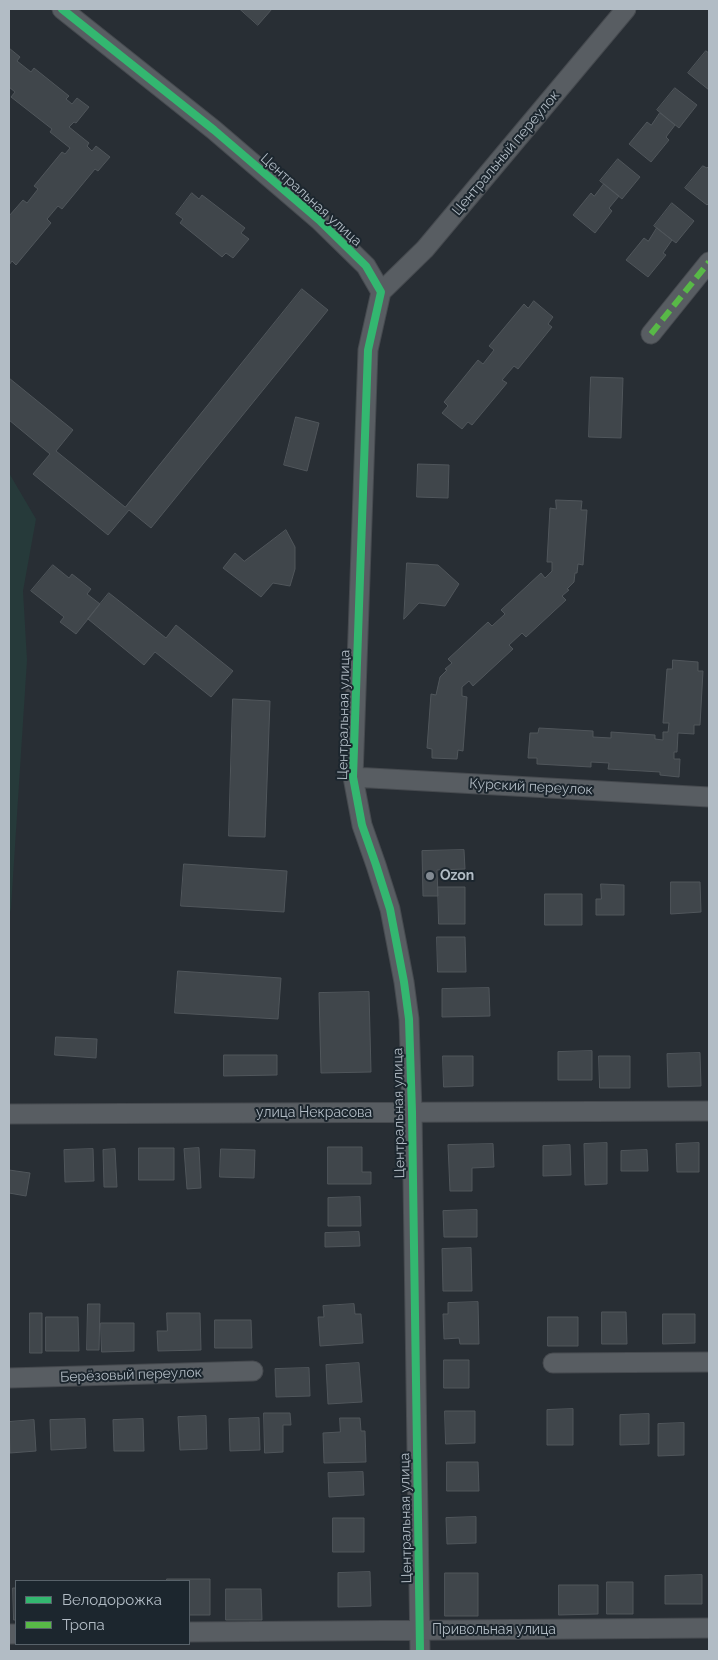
<!DOCTYPE html>
<meta charset="utf-8">
<style>
body{margin:0}
#map{position:relative;width:718px;height:1660px;overflow:hidden;background:#282e34;font-family:Raleway,sans-serif}
canvas{display:block}
.frame{position:absolute;inset:0;border:10px solid #b2bcc5;pointer-events:none}
.legend{position:absolute;left:15px;top:1580px;width:175px;height:65px;box-sizing:border-box;background:#1c262e;border:1px solid #58626a;margin:0;padding:6px 9px;list-style:none;font-size:15px;color:#b2bcc5}
.legend li{display:flex;align-items:center;gap:10px;height:25px}
.legend b{width:25px;border:1px solid #58626a}
</style>
<div id="map">
<canvas width="718" height="1660"></canvas>
<div class="frame"></div>
<ul class="legend">
<li><b style="height:6px;background:#33b770"></b>Велодорожка</li>
<li><b style="height:6px;background:#58b947"></b>Тропа</li>
</ul>
</div>
<script>
const c = document.querySelector('canvas').getContext('2d');
c.lineJoin = 'round';
function fill(path, color) {
  c.fillStyle = color;
  c.fill(path, 'evenodd');
}
function trace(path, color, width, dash) {
  c.strokeStyle = color;
  c.lineWidth = width;
  c.lineCap = dash ? 'butt' : 'round';
  c.setLineDash(dash || []);
  c.stroke(path);
}
function drawText(font, color, halo, rows, align = 'center') {
  c.font = font + ' Raleway,sans-serif';
  c.lineWidth = 4;
  c.setLineDash([]);
  c.textBaseline = 'middle';
  c.strokeStyle = halo;
  c.fillStyle = color;
  for (const [text, x, y, turn = 0] of rows) {
    c.save();
    c.translate(x, y);
    c.rotate((+turn || 0) * Math.PI / 180);
    c.textAlign = isNaN(turn) ? turn : align;
    if (halo) c.strokeText(text, 0, 0);
    c.fillText(text, 0, 0);
    c.restore();
  }
}
const green = new Path2D(`
 M9,473L36,519L23,591L27,660L11,908L9,917Z`);
const building = new Path2D(`
 M240,9H272L258,25Z
 M9,48L20,57L17,61L31,72L34,68L69,96L66,99L72,104L77,98L89,107L76,123L74,122L69,127L89,143L87,146L92,151L96,146L110,157L98,171L95,169L62,209L58,206L47,219L51,223L16,265L12,261L9,265V216L23,200L27,203L38,189L34,186L62,152L65,154L70,148L50,132L52,129L11,97L15,92L9,87Z
 M706,51L709,53V90L688,73Z
 M675,88L697,105L679,128L657,110Z
 M660,113L675,125L666,137L669,140L651,162L629,144L647,122L651,125Z
 M618,159L640,177L622,199L600,181Z
 M703,166L707,168L709,166V203L707,205L685,188Z
 M604,184L619,196L609,208L612,211L595,233L573,215L591,193L594,196Z
 M192,193L199,199L202,195L245,228L241,233L249,239L233,258L226,253L222,257L180,223L183,219L176,214Z
 M672,203L694,221L676,243L654,226Z
 M657,228L672,240L663,253L666,255L648,277L626,260L644,238L648,241Z
 M302,289L328,310L151,528L129,510L108,535L33,474L50,454L9,420V378L73,430L56,451L125,507Z
 M534,301L553,317L548,324L552,327L518,369L514,366L502,380L507,383L472,425L468,422L462,429L442,413L448,406L444,402L478,360L483,364L494,350L489,346L524,304L528,308Z
 M591,377L623,378L621,438L589,437Z
 M296,417L319,423L307,471L284,465Z
 M418,464L449,465L448,498L417,497Z
 M556,500L582,501L581,510H587L583,565L578,564L577,573H575L574,582L567,589L569,590L562,596L566,600L526,637L522,633L509,645L513,649L473,686L469,681L462,687V696L467,697L463,751L458,750L457,759L432,758V749L427,748L431,694L436,695L440,677L447,670L445,669L452,663L448,659L488,622L492,626L505,614L501,610L541,573L545,578L552,571V562H547L550,508L556,509Z
 M286,530L295,547V569L290,586L273,583L261,597L223,568L235,553L244,561Z
 M407,563L438,565L459,584L445,606L419,603L404,619Z
 M53,565L69,578L72,574L91,589L87,594L100,604L76,634L60,622L64,617L31,591Z
 M109,593L166,638L176,625L233,671L211,697L155,652L144,665L88,619Z
 M673,660L698,662V671H703L700,725H694V734L678,733L677,752H674V759H680L679,777L660,775V772L608,769L609,763L591,762V767L537,764V758H528L530,733H538L539,728L593,731V737L611,738V732L655,735V739L663,740V732H668L669,723H663L667,669H672Z
 M233,699L270,701L265,837L229,836Z
 M464,850L465,869L437,870L438,896H423L422,851Z
 M184,864L287,871L284,912L181,906Z
 M671,882H700L701,912L671,914Z
 M601,884L624,885V915H596V899H601Z
 M438,887H465V924H439Z
 M545,894H582V925H545Z
 M437,937H465L466,972H438Z
 M178,971L281,978L278,1019L175,1013Z
 M489,988L490,1016L442,1017V989Z
 M369,992L371,1072L321,1073L319,993Z
 M56,1037L97,1039L96,1058L55,1055Z
 M592,1051V1080H558V1052Z
 M700,1053L701,1086L668,1087L667,1054Z
 M224,1055H277V1075L224,1076Z
 M443,1056H473V1086L444,1087Z
 M599,1056H630V1088H600Z
 M607,1143V1184L585,1185L584,1144Z
 M699,1143V1172H677L676,1144Z
 M493,1144L494,1167L472,1168V1191H450L448,1145Z
 M570,1145L571,1175L543,1176V1146Z
 M328,1147H362V1172H371V1184H328Z
 M139,1148H174V1180H139Z
 M199,1148L201,1188L187,1189L184,1149Z
 M93,1149L94,1181L65,1182L64,1150Z
 M115,1149L117,1187H104L103,1150Z
 M221,1149L255,1150L254,1178L220,1177Z
 M647,1150L648,1171H621V1151Z
 M9,1170L30,1173L26,1196L9,1193Z
 M360,1197L361,1226H328V1198Z
 M477,1210V1237H444L443,1211Z
 M359,1232L360,1246L325,1247V1233Z
 M471,1248L472,1291H443L442,1249Z
 M478,1302L479,1344H460L459,1338L444,1339L443,1314H448V1303Z
 M88,1304H100L99,1350H87Z
 M354,1304L355,1314H361L363,1343L320,1346L318,1317H324L323,1306Z
 M602,1312H626L627,1344H602Z
 M30,1313H42V1353H30Z
 M167,1313H200L201,1350L158,1351L157,1331H167Z
 M663,1314H695V1343L663,1344Z
 M46,1317H78L79,1351H46Z
 M548,1317H578V1346H548Z
 M215,1320H251L252,1348H215Z
 M101,1323H134V1351L102,1352Z
 M444,1360H469V1388H444Z
 M359,1363L362,1402L328,1404L326,1365Z
 M309,1368L310,1396L276,1397L275,1369Z
 M573,1409V1445H547V1410Z
 M445,1411H475V1443L446,1444Z
 M264,1413H290L291,1425H283V1452L265,1453Z
 M649,1414V1444L620,1445V1415Z
 M206,1416L207,1449L180,1450L178,1417Z
 M259,1418L260,1450L230,1451L229,1419Z
 M340,1418H360L361,1431H365L366,1462L324,1463L323,1433L340,1432Z
 M85,1419L86,1448L51,1450L50,1420Z
 M143,1419L144,1451H114L113,1420Z
 M34,1420L36,1451L10,1453L9,1422Z
 M684,1423V1455L658,1456V1424Z
 M447,1462H478L479,1491H447Z
 M363,1472L364,1495L329,1497L328,1473Z
 M476,1517V1543L447,1544L446,1518Z
 M333,1518H364V1552H333Z
 M370,1572L371,1606L338,1607V1573Z
 M445,1573H478V1616H445Z
 M702,1575V1604H665V1576Z
 M167,1579H210V1615H189V1581H167Z
 M607,1582H633V1614H607Z
 M559,1585H598V1614L559,1615Z
 M13,1588H16V1620H14Z
 M226,1589H261L262,1620H226Z`);
const minor = new Path2D(`
 M62,9L214,130L319,220L366,266L381,292L368,350L353,777L362,825L376,865L390,909L404,982L409,1019L412,1112L420,1651
 M381,292L425,249L626,9
 M651,334L709,262
 M353,777L709,797
 M9,1114L709,1111
 M553,1363L709,1362
 M9,1378L253,1371
 M189,1632L709,1628
 M9,1634H16`);
const quiet = new Path2D(`
 M651,334L709,262`);
const cycleway = new Path2D(`
 M62,9L214,130L319,220L366,266L381,292L368,350L353,777L362,825L376,865L390,909L404,982L409,1019L412,1112L420,1651`);
const markers = [
 [430,876,5,"#828a92"]
];
const streetNames = [
 ["Центральный переулок",506,153,-50],
 ["Центральная улица",311,200,42],
 ["Центральная улица",344,715,-89],
 ["Курский переулок",531,787,3],
 ["улица Некрасова",314,1113],
 ["Центральная улица",399,1113,-91],
 ["Берёзовый переулок",131,1375,-2],
 ["Центральная улица",406,1518,-91],
 ["Привольная улица",494,1630]
];
const poiNames = [
 ["Ozon",440,876]
];
fill(green, '#263a3a');
fill(building, '#40464b');
trace(building, '#50565b', 1);
trace(minor, '#464a4f', 21);
trace(minor, '#585d62', 19);
trace(quiet, '#58b947', 6, [12, 6]);
trace(cycleway, '#33b770', 8);
for (const [x, y, r, color] of markers) {
  const dot = new Path2D();
  dot.arc(x, y, r, 0, 2 * Math.PI);
  c.fillStyle = color;
  c.fill(dot);
  trace(dot, '#1c262e', 2);
}
drawText('14px', '#b2bcc5', '#1c262e', streetNames);
drawText('bold 14px', '#b2bcc5', '#1c262e', poiNames, 'left');
</script>
